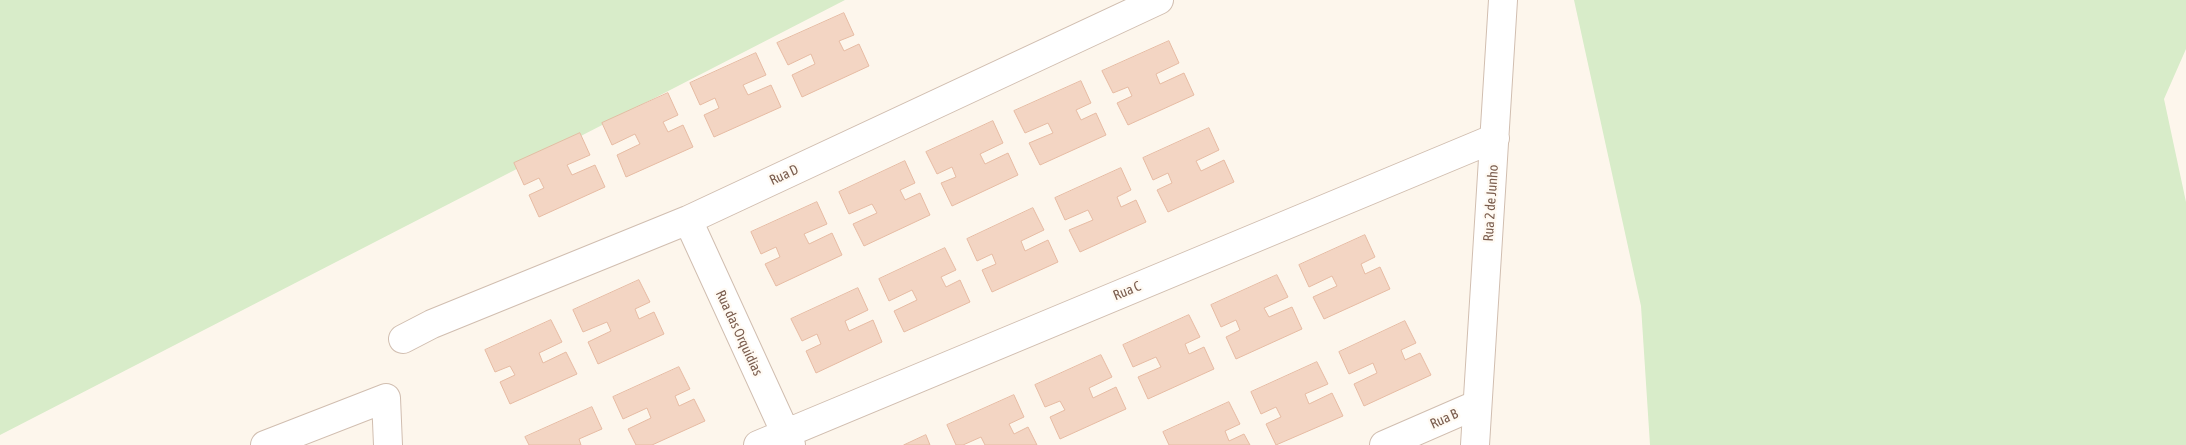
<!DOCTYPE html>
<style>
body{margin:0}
canvas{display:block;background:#fdf6ec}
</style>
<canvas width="2186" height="445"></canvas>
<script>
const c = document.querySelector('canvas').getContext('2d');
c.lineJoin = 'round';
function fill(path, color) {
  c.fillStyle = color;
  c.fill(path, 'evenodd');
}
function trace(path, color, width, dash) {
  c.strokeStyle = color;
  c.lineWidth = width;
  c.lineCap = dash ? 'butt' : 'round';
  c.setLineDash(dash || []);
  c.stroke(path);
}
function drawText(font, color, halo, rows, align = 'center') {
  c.font = font + ' "Asap Condensed",sans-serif';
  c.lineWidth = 4.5;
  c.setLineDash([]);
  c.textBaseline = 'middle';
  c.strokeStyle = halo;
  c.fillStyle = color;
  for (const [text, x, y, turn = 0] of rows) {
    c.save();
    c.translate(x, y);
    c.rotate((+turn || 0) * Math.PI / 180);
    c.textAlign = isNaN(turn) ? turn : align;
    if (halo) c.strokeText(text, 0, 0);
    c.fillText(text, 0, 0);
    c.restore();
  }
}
const green = new Path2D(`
 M0,0H845L0,435Z
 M1574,0H2186V49L2164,99L2186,202V445H1650L1641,306Z`);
const building = new Path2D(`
 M844,13L854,35L839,41L844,51L859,44L869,66L802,97L792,75L815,64L811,54L788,65L777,43Z
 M1169,41L1179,63L1156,74L1160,84L1184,73L1194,95L1128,125L1117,103L1132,96L1128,87L1113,93L1102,71Z
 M756,53L766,75L743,85L748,95L771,85L781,107L714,137L704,115L719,108L715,98L700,105L690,83Z
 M1081,81L1091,103L1076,110L1081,120L1096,113L1106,135L1040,165L1029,143L1053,133L1048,123L1025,133L1014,111Z
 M668,93L678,115L663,122L668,132L683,125L693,147L626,177L617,155L640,144L635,134L612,145L602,123Z
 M993,121L1003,143L980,154L985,164L1008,153L1018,175L952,206L941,183L956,177L952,167L937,174L926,152Z
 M1209,128L1219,150L1196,161L1201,171L1224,160L1234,182L1168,212L1157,190L1172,183L1168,173L1153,180L1143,158Z
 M580,133L590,155L567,165L572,175L595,165L605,187L539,217L529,195L544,188L539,178L524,185L514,163Z
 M905,161L915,183L900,190L905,200L920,193L930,215L864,246L853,224L877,213L872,204L849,214L839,192Z
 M1121,168L1131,190L1117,197L1121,207L1136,200L1146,222L1080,252L1069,230L1093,220L1088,210L1065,220L1055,198Z
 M817,202L827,224L804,234L809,244L832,233L842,255L776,286L765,264L780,257L776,247L761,254L751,232Z
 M1033,208L1044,230L1021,241L1025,251L1048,240L1058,262L992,292L982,270L996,264L992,254L977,261L967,239Z
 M1365,235L1375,257L1361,264L1365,274L1380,267L1390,289L1324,319L1313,297L1337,286L1332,276L1309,287L1299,265Z
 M945,248L956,270L941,277L946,287L960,280L970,302L904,332L894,311L917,300L912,290L889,301L879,279Z
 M1277,275L1288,297L1264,308L1269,317L1292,307L1302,329L1236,359L1226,337L1240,330L1236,320L1221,327L1211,305Z
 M639,280L650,302L635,309L639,319L654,312L664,334L598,364L588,342L611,331L607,322L583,332L573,310Z
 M858,288L868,310L845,321L849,331L873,320L882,342L816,373L806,351L821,344L817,334L802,341L791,319Z
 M1189,315L1200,337L1185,344L1189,354L1204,347L1214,369L1148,399L1138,377L1161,367L1156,357L1133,367L1123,345Z
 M551,320L562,342L539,353L543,363L566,352L577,374L510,404L500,382L515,375L510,366L495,372L485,350Z
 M1405,321L1416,343L1401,350L1405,360L1420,353L1431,375L1364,406L1354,384L1377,373L1373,363L1349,374L1339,352Z
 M1101,355L1112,377L1089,388L1093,398L1116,387L1126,409L1060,439L1050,417L1065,410L1060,401L1045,407L1035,385Z
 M1317,362L1328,384L1305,394L1309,404L1332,393L1343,416L1276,445L1266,424L1281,417L1276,407L1261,414L1251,392Z
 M679,367L690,389L675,396L679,406L694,399L705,421L652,445H636L628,429L651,418L647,408L623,419L613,397Z
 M1014,395L1024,417L1009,424L1014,434L1028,427L1037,445H985L981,437L963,445H956L947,425Z
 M1229,402L1240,424L1225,431L1229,441L1244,434L1250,445H1169L1163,432Z
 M592,407L602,429L579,439L581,445H529L525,437Z
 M926,435L930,445H904Z`);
const street = new Path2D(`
 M688,220L791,445
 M403,339L432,324L688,220L1159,0
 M265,445L386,398L388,445
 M758,445L1495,138
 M1384,445L1476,405
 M1475,445L1503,0`);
const streetNames = [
 ["Rua D",784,175,-25],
 ["Rua 2 de Junho",1491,203,-86],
 ["Rua C",1127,291,-22],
 ["Rua das Orquidias",739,333,65],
 ["Rua B",1444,419,-24]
];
fill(green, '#d8ecc9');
fill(building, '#f3d5c3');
trace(building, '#e6bba3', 1);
trace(street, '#d1beb0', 30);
trace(street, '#fff', 28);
drawText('14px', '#7a5c4d', '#fffaf3', streetNames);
</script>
